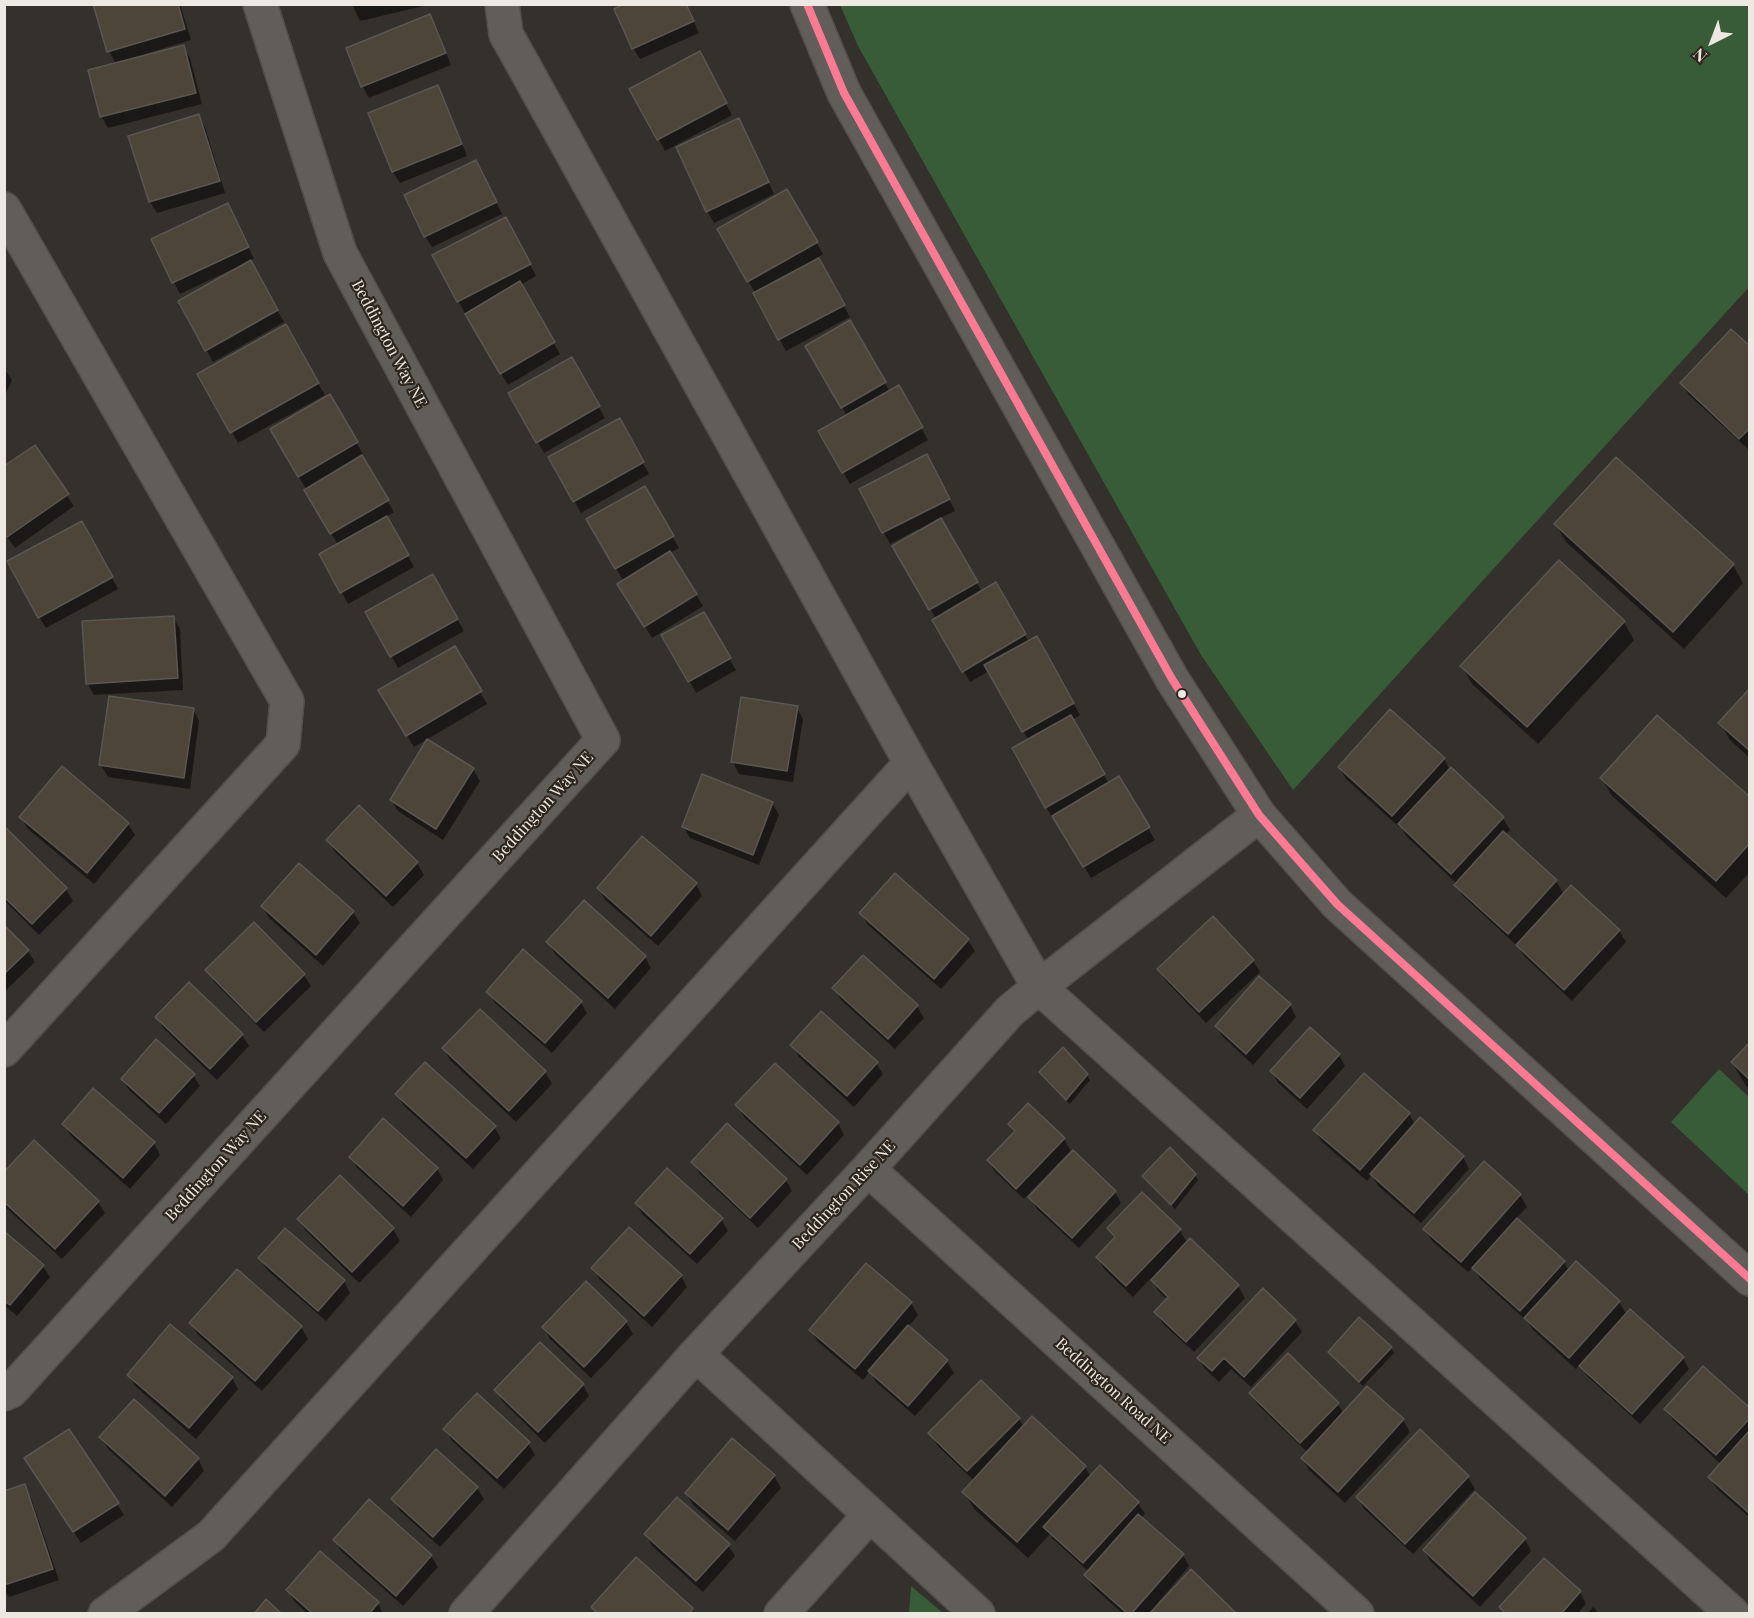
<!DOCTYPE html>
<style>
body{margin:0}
#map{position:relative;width:1754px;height:1618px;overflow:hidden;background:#34302b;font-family:"Playfair Display",serif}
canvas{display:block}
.frame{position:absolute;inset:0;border:6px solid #eee8e3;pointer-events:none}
.north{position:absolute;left:1682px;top:12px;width:60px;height:60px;-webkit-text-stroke:4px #2e261d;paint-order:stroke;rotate:222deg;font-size:16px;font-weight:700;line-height:24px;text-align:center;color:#eee8e3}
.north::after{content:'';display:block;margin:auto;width:21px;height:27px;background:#eee8e3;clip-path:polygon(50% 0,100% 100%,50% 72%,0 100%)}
</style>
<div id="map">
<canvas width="1754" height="1618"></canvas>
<div class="frame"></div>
<div class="north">N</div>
</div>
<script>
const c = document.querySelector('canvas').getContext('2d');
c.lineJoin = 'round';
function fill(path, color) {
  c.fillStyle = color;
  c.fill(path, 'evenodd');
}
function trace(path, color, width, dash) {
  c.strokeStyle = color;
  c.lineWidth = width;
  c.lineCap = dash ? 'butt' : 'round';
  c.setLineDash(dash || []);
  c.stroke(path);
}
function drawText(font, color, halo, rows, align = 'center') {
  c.font = font + ' "Playfair Display",serif';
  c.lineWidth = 4.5;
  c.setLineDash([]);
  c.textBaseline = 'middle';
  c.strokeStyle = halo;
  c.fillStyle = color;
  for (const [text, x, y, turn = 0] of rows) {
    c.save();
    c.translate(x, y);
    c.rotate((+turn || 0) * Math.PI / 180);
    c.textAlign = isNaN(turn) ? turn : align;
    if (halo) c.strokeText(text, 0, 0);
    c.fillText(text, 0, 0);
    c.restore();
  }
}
const green = new Path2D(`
 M840,5H1749V287L1293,790L1201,655L858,46Z
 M1719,1069L1749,1097V1195L1671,1122Z
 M911,1586L943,1613H909Z`);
const shadow = new Path2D(`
 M95,4H180L191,40L145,54V56L183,47L190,58L202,104L108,128L101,116L116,64L109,51Z
 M352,4H432L360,21Z
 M686,4L699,33L640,59L633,48Z
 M429,16L436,27L451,65L369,98L363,87L348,49Z
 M706,65L732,115L665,151L631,89Z
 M437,87L444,98L467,156L400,183L393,172L370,114Z
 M198,116L205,127L225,193L157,213L150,202L130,137Z
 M745,131L774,194L714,223L707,211Z
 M482,174L502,214L432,247L425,236Z
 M787,191L823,254L808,263L809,265L819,260L850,317L786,351L756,294L719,230Z
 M234,216L254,259L249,261L284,322L213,362L180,302L236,270L235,268L180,294L153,240Z
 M512,230L536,276L520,285L560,354L508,385L458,301Z
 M849,322L890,392L898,388L928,440L850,484L820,431L847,416L807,346Z
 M285,326L325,395L238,443L199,374Z
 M1750,349V451L1689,395L1682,384Z
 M571,359L605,418L544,453L510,394Z
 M4,368L12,380L4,398Z
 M329,396L363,454L360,456L394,512L386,517L414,567L348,604L321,555L338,545L272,430Z
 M619,420L649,474L581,513L550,458Z
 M34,447L74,506L15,548L4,533Z
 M933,468L955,511L940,518L982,592L995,584L1029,642L1037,638L1080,715L1072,720L1109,784L1118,778L1155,840L1091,878L1055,817L1053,819L1014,749L1029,741L989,671L970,682L934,620L936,619L894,546L920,532L918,529L890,544L861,489Z
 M644,488L679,548L670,553L703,606L652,638L626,596L624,582L588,520Z
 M82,523L118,589L46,628L39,617Z
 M1556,525L1733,565L1743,583L1684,649L1566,542Z
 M1559,562L1624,622L1634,640L1538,744L1472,684L1462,666Z
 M432,576L464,631L398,668L367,612Z
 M703,614L736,670L696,693L664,636Z
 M173,617L180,629L183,690L94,695L87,683Z
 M454,648L487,704L414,747L380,691Z
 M1750,691V758L1730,740L1720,723Z
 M797,708L803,719L793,782L739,774L733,762Z
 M193,709L199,721L190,789L108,777L101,765Z
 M1444,759L1450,770L1503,818L1510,830L1505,835L1556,881L1564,895L1619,930L1626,942L1572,1001L1524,956L1517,943L1515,944L1463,896L1456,885L1457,884L1406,836L1400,825L1399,827L1346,779L1339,767Z
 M473,769L480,781L443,840L398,811L391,800Z
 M1602,779L1750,799V872L1726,898L1612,796Z
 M772,803L779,815L759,865L690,838L684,827Z
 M359,807L417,863L424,875L393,907L335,852L328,840Z
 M21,817L128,824L135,835L94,884L28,829Z
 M4,828L66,889L73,901L39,935L4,900Z
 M696,884L702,896L658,946L605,900L599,888Z
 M263,907L353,912L360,923L323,966L269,918Z
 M861,913L968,940L975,951L941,989L868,925Z
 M4,927L28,951L35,962L4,992Z
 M548,942L645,957L651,968L615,1009L555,954Z
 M863,957L917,1006L924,1018L895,1049L841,1000L834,988Z
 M1253,961L1260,972L1206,1023L1166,981L1159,969Z
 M207,970L304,975L311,986L264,1032L214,982Z
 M189,984L242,1035L249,1046L217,1080L164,1029L157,1018Z
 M488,992L580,1001L587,1013L552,1053L495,1003Z
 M1290,1005L1296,1017L1253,1065L1223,1037L1216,1026Z
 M480,1011L545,1072L552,1084L516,1122L450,1060L444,1049Z
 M1750,1044V1089L1746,1086L1732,1063Z
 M792,1045L876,1063L883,1074L854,1107L799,1057Z
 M1339,1055L1345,1066L1307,1109L1278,1083L1272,1072Z
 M1041,1073L1087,1075L1090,1080L1070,1104L1044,1078Z
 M193,1075L200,1086L166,1124L129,1090L122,1079Z
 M397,1095L494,1127L501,1138L473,1169L404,1106Z
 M737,1105L838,1123L844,1135L807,1175L744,1117Z
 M1409,1114L1415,1124L1463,1157L1469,1169L1421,1223L1378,1186L1372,1175L1367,1181L1322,1142L1315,1130Z
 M64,1124L154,1143L160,1155L130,1189L71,1136Z
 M1010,1124L1064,1139L1072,1153L1070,1151L1024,1199L995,1172L989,1161L1015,1133Z
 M351,1157L437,1169L443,1180L411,1217L357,1168Z
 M693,1162L786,1180L792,1191L758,1228L699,1173Z
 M1484,1163L1520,1195L1527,1207L1516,1219L1564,1262L1569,1271L1576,1263L1619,1302L1627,1315L1683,1358L1689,1369L1640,1424L1588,1377L1580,1364L1576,1369L1533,1330L1527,1321L1481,1280L1473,1267L1468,1272L1432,1241L1425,1229Z
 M4,1174L98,1202L105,1213L62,1259L4,1206Z
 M1195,1175L1198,1180L1175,1209L1147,1181L1144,1176Z
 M340,1177L393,1229L400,1241L359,1283L305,1230L299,1219Z
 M1115,1192L1121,1203L1079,1248L1037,1209L1030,1197Z
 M1142,1194L1180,1230L1187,1243L1190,1240L1238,1286L1245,1298L1194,1352L1163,1324L1156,1312L1168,1300L1159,1292L1151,1278L1133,1297L1104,1269L1098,1257L1115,1240L1109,1229Z
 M636,1203L721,1219L728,1231L697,1264L643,1215Z
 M285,1230L344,1281L350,1293L326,1321L267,1270L260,1259Z
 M4,1233L43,1266L50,1277L17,1316L4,1305Z
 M866,1265L911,1303L918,1315L908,1327L947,1361L954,1373L915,1416L876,1382L870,1371L863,1380L818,1342L811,1330Z
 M593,1268L681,1276L687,1287L652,1327L600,1280Z
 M237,1271L301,1327L308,1339L262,1391L198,1335L191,1323Z
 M586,1283L626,1322L633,1334L591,1378L550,1339L544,1327Z
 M1295,1321L1302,1332L1251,1387L1231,1369L1219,1382L1205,1369L1198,1358Z
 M1391,1348L1394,1353L1363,1386L1333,1357L1330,1352Z
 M129,1375L232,1378L238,1389L196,1439L135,1386Z
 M583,1385L589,1396L545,1443L503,1402L496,1390Z
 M1367,1388L1403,1420L1410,1432L1345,1503L1309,1470L1303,1459L1308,1453L1258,1405L1251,1394L1338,1404L1344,1414Z
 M1666,1409L1750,1410V1518L1716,1488L1710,1477L1721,1464L1673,1420Z
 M1019,1419L1024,1428L1085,1467L1091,1477L1138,1503L1145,1514L1141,1518L1183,1555L1189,1566L1157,1604L1159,1605L1235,1614H1123L1093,1587L1086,1575L1089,1572L1052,1538L1050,1534L1028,1558L974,1509L964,1492L974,1481L937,1445L930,1433Z
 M445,1429L528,1443L535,1455L504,1489L452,1441Z
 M1420,1431L1468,1477L1475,1489L1413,1554L1364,1509L1358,1497Z
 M101,1437L198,1459L204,1471L172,1507L108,1449Z
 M733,1440L774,1476L781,1488L735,1541L693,1505L686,1493Z
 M33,1470L117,1504L124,1515L81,1543Z
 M24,1486L31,1498L59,1580L9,1597L4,1590V1493Z
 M477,1488L484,1499L440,1547L400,1511L393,1499Z
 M646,1534L728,1545L735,1556L703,1592L652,1546Z
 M1525,1539L1531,1551L1480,1607L1431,1562L1424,1550Z
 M335,1540L431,1556L438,1567L403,1606L341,1551Z
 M288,1590L378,1603L383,1614H308L295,1602Z
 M1580,1592L1586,1604L1577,1614H1505L1501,1608Z
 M1593,1607L1600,1614H1587Z`);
const building = new Path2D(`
 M93,4H178L185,29L107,52Z
 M624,4H686L694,21L632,49L614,9Z
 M430,14L446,53L361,87L346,48Z
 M184,45L196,93L100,117L88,70Z
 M700,51L727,103L657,140L629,89Z
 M438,85L462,144L392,172L368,113Z
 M199,114L220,181L149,202L128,136Z
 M739,118L769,182L706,212L676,147Z
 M476,160L497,202L424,237L404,195Z
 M787,189L818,242L747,282L717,229Z
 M228,203L249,247L172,283L151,239Z
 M506,217L531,264L457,302L432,255Z
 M819,258L845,305L778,340L753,293Z
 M251,260L278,310L205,351L178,301Z
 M520,281L555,342L500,374L465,314Z
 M850,320L886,382L841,408L805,346Z
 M286,324L319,383L230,433L197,374Z
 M1731,329L1750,346V428L1739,439L1680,383Z
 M572,357L600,406L536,443L508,393Z
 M899,385L923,427L842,473L818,431Z
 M330,394L358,442L298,477L270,429Z
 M620,418L644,462L573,502L548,457Z
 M35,445L69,494L7,537L4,534V466Z
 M927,454L950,499L882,533L859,489Z
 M362,455L389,500L330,534L304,490Z
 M1616,457L1734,564L1673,632L1554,524Z
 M645,486L674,536L615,569L586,519Z
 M387,516L409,555L340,593L319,554Z
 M941,518L978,582L929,610L892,546Z
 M82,521L113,577L38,618L7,561Z
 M670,551L697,594L644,627L617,584Z
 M1559,560L1625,621L1527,727L1460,666Z
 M433,574L458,619L390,657L365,612Z
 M996,582L1026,634L962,672L932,620Z
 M704,612L731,658L688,682L661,635Z
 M174,616L178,678L86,684L82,621Z
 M1037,636L1074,703L1022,732L984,665Z
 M455,646L482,691L406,736L378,690Z
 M1750,688V751L1718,723Z
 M109,696L194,708L184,778L99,765Z
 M741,697L798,706L787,771L731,762Z
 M1390,709L1445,758L1392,816L1338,767Z
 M1071,715L1105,774L1045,808L1012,748Z
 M1657,715L1750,797V843L1716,881L1600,778Z
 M427,739L474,768L436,829L390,800Z
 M62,766L129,823L87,873L19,817Z
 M1451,767L1504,817L1451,874L1398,824Z
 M702,774L773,802L753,855L682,827Z
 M1119,776L1150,827L1083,867L1052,816Z
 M359,805L418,862L386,896L326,840Z
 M4,826L67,888L32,924L4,897Z
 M1503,831L1557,880L1508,934L1454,885Z
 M642,836L697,883L651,936L597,888Z
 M299,863L354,911L316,955L261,906Z
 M895,873L969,939L934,979L859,913Z
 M1571,885L1620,930L1564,990L1516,945Z
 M584,900L646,956L608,998L546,942Z
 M1213,916L1254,960L1199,1012L1157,969Z
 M254,922L305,974L256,1022L205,970Z
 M4,925L29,950L4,974Z
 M523,949L582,1001L545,1043L486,992Z
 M863,955L918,1005L888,1039L832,988Z
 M1259,976L1291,1004L1246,1054L1215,1026Z
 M189,982L243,1034L210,1069L155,1017Z
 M480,1009L546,1071L509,1111L442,1048Z
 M821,1011L878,1062L847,1096L790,1045Z
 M1310,1027L1340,1054L1300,1098L1270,1071Z
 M156,1039L195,1074L159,1113L121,1079Z
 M1750,1042V1080L1731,1062Z
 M1063,1047L1088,1074L1066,1100L1039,1072Z
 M425,1062L496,1126L466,1158L395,1094Z
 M775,1063L839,1122L800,1165L735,1105Z
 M1364,1073L1410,1113L1360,1170L1313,1130Z
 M93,1088L155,1142L123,1178L62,1124Z
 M1028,1103L1065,1138L1016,1189L987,1160L1015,1131L1008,1124Z
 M1420,1117L1464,1156L1414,1213L1370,1174Z
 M383,1118L438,1168L403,1206L349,1157Z
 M727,1123L787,1179L750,1218L691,1162Z
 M34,1140L99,1201L55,1249L4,1202V1172Z
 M1170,1147L1196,1174L1171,1205L1142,1176Z
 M1073,1150L1116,1191L1072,1238L1028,1197Z
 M1484,1161L1521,1194L1461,1262L1423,1229Z
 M667,1168L723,1218L690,1254L635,1203Z
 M340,1175L394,1228L352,1272L297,1219Z
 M1142,1192L1181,1229L1126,1286L1096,1257L1115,1237L1107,1228Z
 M1517,1218L1565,1261L1520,1311L1472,1268Z
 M629,1227L682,1275L644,1316L591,1268Z
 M285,1228L345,1280L318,1311L258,1258Z
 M4,1231L44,1265L10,1305L4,1301Z
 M1190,1238L1239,1285L1186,1342L1154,1312L1168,1297L1151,1280Z
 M1576,1261L1620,1301L1569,1358L1524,1318Z
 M866,1263L912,1302L855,1369L809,1330Z
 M237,1269L302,1326L255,1381L189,1323Z
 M586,1281L627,1321L584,1367L542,1327Z
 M1263,1288L1296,1320L1244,1377L1224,1358L1212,1371L1197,1358Z
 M1630,1309L1684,1357L1632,1414L1579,1366Z
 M1359,1317L1392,1347L1359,1382L1328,1352Z
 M170,1324L233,1377L189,1428L127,1375Z
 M908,1325L948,1360L908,1406L868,1371Z
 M540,1342L584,1384L538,1432L494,1390Z
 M1288,1353L1339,1403L1300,1443L1249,1393Z
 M1703,1366L1750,1408V1418L1716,1455L1664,1409Z
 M981,1380L1020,1418L967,1471L928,1433Z
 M1367,1386L1404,1419L1338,1492L1301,1458Z
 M477,1393L530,1442L497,1478L443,1429Z
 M134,1399L199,1458L165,1496L99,1437Z
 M1032,1416L1086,1466L1017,1542L962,1492Z
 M69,1429L119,1503L73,1532L24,1458Z
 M1420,1429L1469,1476L1405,1544L1356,1497Z
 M1750,1430V1514L1708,1477Z
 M732,1438L775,1475L728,1530L685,1493Z
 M436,1449L478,1487L433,1537L391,1499Z
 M1100,1465L1139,1502L1083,1563L1043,1527Z
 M25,1484L53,1569L4,1585V1491Z
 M1475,1492L1526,1538L1473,1596L1423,1550Z
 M677,1497L730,1544L696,1581L644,1534Z
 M369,1499L432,1555L396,1596L333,1540Z
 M1138,1514L1184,1554L1131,1614H1128L1084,1575Z
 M320,1551L379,1602L369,1614H313L286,1590Z
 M636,1557L693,1608L689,1614H598L591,1607Z
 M1544,1558L1581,1591L1561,1614H1506L1499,1607Z
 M1191,1569L1237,1614H1149Z
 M266,1599L282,1614H254Z`);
const minor = new Path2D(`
 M502,4L506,34L911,763L1039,987L1733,1614
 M807,4L844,93L1172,679L1259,815L1337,904L1750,1279
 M4,209L287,701L283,744L4,1050
 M868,1169L1357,1614
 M696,1354L978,1614
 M4,1394L11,1391L603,740L340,253L260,4
 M105,1614L211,1536L911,763
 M466,1614L696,1354L868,1169L1010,1011L1039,987L1259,815
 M781,1614L869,1516`);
const bus1 = new Path2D(`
 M807,4L844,93L1172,679L1259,815L1337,904L1750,1279`);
const markers = [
 [1182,694,5,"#eee8e3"]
];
const streetNames = [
 ["Beddington Way NE",389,344,62],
 ["Beddington Way NE",543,807,-48],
 ["Beddington Way NE",216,1166,-48],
 ["Beddington Rise NE",844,1195,-47],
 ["Beddington Road NE",1113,1391,42]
];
fill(green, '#385c37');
fill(shadow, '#0007');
fill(building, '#4e453a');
trace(building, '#5a5652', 1.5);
trace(minor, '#524e4a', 36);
trace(minor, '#615e5a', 33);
trace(bus1, '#fe7a93', 8);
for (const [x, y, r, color] of markers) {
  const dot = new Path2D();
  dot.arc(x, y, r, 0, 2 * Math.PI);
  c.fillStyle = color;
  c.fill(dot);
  trace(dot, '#2e261d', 2);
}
drawText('16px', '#eee8e3', '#2e261d', streetNames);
</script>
